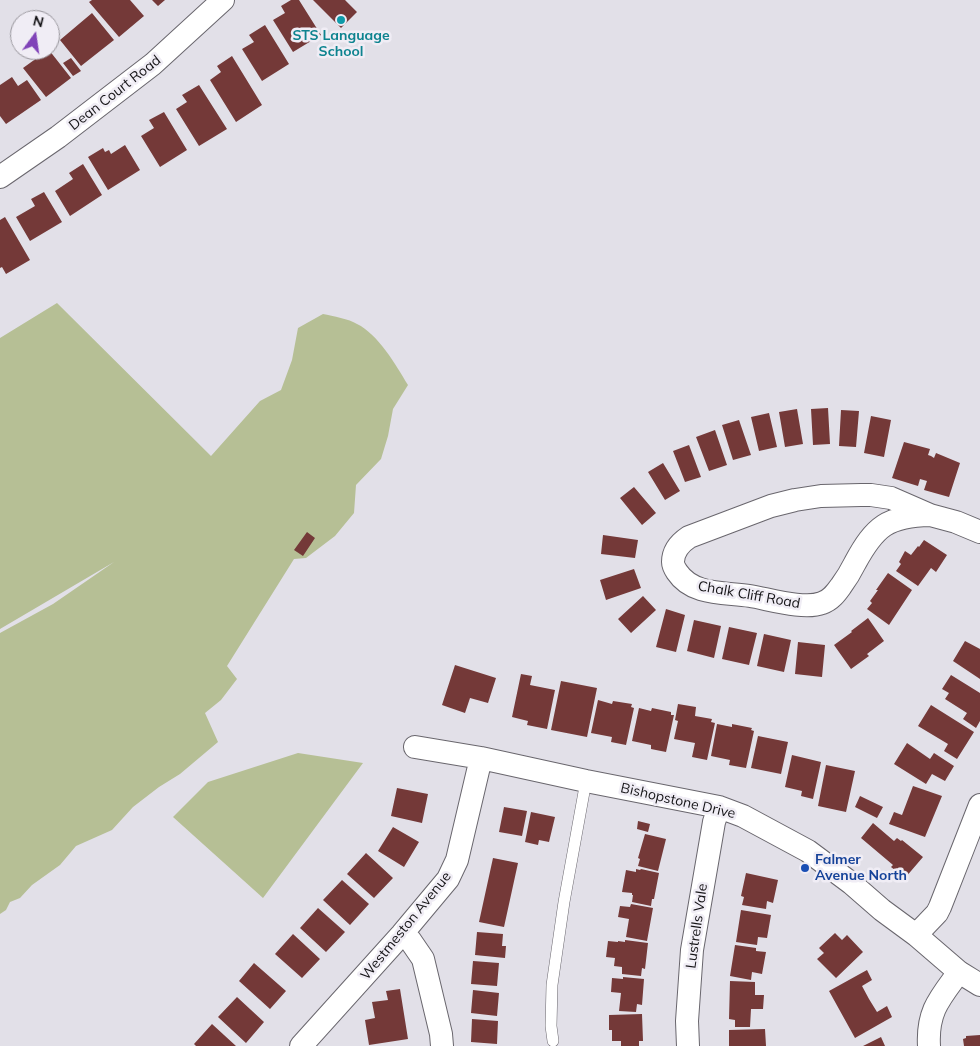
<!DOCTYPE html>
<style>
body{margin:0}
#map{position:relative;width:980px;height:1046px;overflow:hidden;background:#e2e0e8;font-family:Mulish,sans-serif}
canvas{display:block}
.north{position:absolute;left:10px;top:10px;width:50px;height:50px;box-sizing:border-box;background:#f0edf5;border:1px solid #98969c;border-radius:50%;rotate:14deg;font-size:14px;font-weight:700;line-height:20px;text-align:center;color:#151417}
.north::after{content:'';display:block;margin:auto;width:18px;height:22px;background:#8043b8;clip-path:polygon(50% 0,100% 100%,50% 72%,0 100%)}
</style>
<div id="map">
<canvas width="980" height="1046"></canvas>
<div class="north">N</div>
</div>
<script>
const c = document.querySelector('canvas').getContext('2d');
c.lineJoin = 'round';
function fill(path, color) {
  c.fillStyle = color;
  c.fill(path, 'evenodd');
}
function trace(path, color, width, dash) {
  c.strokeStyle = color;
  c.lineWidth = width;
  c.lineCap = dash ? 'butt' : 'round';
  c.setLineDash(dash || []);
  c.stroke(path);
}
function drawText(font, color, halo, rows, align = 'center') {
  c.font = font + ' Mulish,sans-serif';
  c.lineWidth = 5;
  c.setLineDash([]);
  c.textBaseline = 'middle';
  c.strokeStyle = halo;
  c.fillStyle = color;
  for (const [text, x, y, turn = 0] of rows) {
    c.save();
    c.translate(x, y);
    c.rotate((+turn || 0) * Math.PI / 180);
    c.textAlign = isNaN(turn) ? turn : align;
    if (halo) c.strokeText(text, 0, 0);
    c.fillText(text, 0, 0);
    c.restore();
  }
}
const green = new Path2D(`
 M57,303L211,456L260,401L281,390L292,360L298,328L323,314C333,316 349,319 357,324C378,334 396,365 408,385L393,409L388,436L381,459L356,485L354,513L335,536L306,558L294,559L227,666L237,679L221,700L205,713L218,742L180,774L159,787L133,807L112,830L76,846L60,865L32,885L20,898L10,902L6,910L0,914V633L53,604L114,562L0,629V338Z
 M298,753L363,763L263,898L173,817L208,782Z`);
const building = new Path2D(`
 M92,0H130L144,16L119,37L89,2Z
 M152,0H165L158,6Z
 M291,0H299L321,35L293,52L273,20L285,13L281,6Z
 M313,0H345L357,12L341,28Z
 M92,13L114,40L81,66L60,40Z
 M265,25L289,64L262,81L242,49L254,42L249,35Z
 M48,50H49L71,78L46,97L23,68Z
 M232,56L262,105L236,122L210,80L221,72L217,66Z
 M71,58L81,71L73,76L63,63Z
 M12,77L18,86L27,80L41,100L6,124L0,116V85Z
 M199,85L227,129L199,146L176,109L187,102L182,95Z
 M164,112L187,150L160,167L141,136L154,128L149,120Z
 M125,145L140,170L108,190L88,157L103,148L105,152L109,150L111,154Z
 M83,164L102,195L70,216L55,191L73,179L69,173Z
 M44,192L62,222L30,241L16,217L35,206L31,199Z
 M5,217L30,260L6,274L2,267L0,268V220Z
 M828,408L830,444L813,445L811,409Z
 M797,409L803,444L785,447L779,412Z
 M841,410L859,411L856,447L839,446Z
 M769,413L777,447L759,451L751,417Z
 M871,416L891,420L884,457L864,453Z
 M739,420L751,455L733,460L722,425Z
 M715,430L727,465L709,471L696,437Z
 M904,442L930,449L928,455L931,456L934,458L936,453L960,463L949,497L924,490L927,481L920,479L918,486L892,478Z
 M689,445L701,477L685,482L673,451Z
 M663,463L680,491L665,500L648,472Z
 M634,487L656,513L642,525L620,498Z
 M307,532L315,538L303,556L294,550Z
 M603,535L638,540L635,558L601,554Z
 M924,540L947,555L936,572L931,568L918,586L896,571L901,564L899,562L905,551L911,555L918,546L919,547Z
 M634,569L641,588L606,600L600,580Z
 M888,573L912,590L889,625L867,609L872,603L870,601L878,590H876Z
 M643,596L656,610L631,633L618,619Z
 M666,609L685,615L676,652L656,647Z
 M868,618L884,641L867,654L869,656L851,669L834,645L852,632L851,631Z
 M694,620L721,626L714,658L687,651Z
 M729,627L757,633L749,665L722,659Z
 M764,634L791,640L784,672L757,666Z
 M965,641L980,649V679L953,661Z
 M798,642L825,645L822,677L795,674Z
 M455,665L496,678L488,703L470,698L465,713L442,705Z
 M521,674L532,676L530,685L555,690L547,729L527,725L528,721L512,717Z
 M951,675L980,693V721L976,728L963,719L967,713L945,699L949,693L942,689Z
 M561,681L597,688L587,737L551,730Z
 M598,700L612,704L613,701L632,704L631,707L634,708L626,745L611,742L612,737L591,733Z
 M678,704L696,707L695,716L712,719L711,722L715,723L707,760L692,757L695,743L674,739L678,721L675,720Z
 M931,705L974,732L957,759L944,751L948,744L918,726Z
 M639,708L651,711L652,708L671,712V715H674L666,752L651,749V745L632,741Z
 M717,724L732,727V724L752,728L751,730L754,731L746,768L729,765L730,760L711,756Z
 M758,736L788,742L781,774L751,768Z
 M907,743L930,759L934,753L954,766L945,781L932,774L926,784L894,764Z
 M792,755L821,762L813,799L801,796L802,791L785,787Z
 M826,765L855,771L846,812L818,806Z
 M913,786L942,796L925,837L889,824L894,812L902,815Z
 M397,788L428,794L422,823L391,816Z
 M860,796L883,807L877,818L855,807Z
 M504,807L527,811L522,836L499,832Z
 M531,812L555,817L549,842L539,840L538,845L525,842Z
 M638,821L650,824L648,832L637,829Z
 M873,823L894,841L897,838L901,841L902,840L923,857L905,878L891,867L893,865L861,838Z
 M393,827L419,842L404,867L378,851Z
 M645,834L666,839L658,871L638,866L640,859L638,858Z
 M366,853L393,878L374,898L347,874Z
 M493,858L518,863L504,927L479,922Z
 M636,869L640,870L641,869L659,873L654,899H652L651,906L632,902L633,895H632V893L622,892L626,870L636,872Z
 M746,873L778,880L773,903L767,901L766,909L742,905L744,897L741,896Z
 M342,880L369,904L350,925L323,900Z
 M631,904L653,908L647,941L626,937L629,919L618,917L620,906L630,907Z
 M318,908L345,932L326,952L300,928Z
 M741,910L771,915L767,938L758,937L757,945L736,942Z
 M477,932L503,934L502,946H506L505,958L475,955Z
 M835,933L842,940L847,935L863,952L836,978L817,959L824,953L819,948Z
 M293,934L320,959L302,978L275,954Z
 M625,940L648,943L645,969L642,968L641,976L622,974V967L614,966L615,958L606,957L608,941L618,942V941L625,942Z
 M735,945L756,948V951L766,952L762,974L752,972L751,980L730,976Z
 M473,961L499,963L497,986L471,984Z
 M254,963L286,991L270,1009L239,981Z
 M867,970L872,980L862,986L869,999L877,1012L887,1006L892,1017L855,1038L829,991Z
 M623,977L644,979L642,1005L637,1004L636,1012L619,1011L621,993L611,992L612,978L623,979Z
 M730,981L755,982V995H764L763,1009H751L750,1027H735V1020L729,1019Z
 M400,989L408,1039L369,1045L365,1020L375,1018L372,1002L388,1000L386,991Z
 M473,990L499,993L497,1016L471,1013Z
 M237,997L264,1022L246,1043L218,1017Z
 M642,1014L643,1041H639V1046H621V1041H612V1030H609V1015Z
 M472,1019L498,1021L497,1044L471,1042Z
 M212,1024L236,1046H196L194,1044Z
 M765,1029L766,1046H729V1030Z
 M980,1035V1046H964L963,1039L966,1038V1036Z
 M881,1037L885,1046H863Z`);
const service = new Path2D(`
 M553,1041L551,1026L552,985L564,902L586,781`);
const minor = new Path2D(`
 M0,177L58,137L153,64L223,0
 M930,515C888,516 875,526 855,563C851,571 847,578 841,586C836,593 831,600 822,603C804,610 769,599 750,596C725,592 693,596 677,572C675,569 673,566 673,562C673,551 680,543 689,537L771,506L795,500L821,496L861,495H871L891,498L930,515L956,522L980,532
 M415,747L481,758L586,781L719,807L743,816L808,851L851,883L882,910L916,935L959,972L980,985
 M402,934L410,940L423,959L441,1034L442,1046
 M916,935L937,913L940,907L980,805
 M301,1046L402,934L448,879L457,860L481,758
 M688,1046L687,1021L692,950L714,822L719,807
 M929,1046C927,1011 940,998 959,972`);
const markers = [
 [341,20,5,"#0f9aa8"],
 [805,868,5,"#1a4fb4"]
];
const cultureNames = [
 ["STS Language",341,36],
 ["School",341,52]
];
const streetNames = [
 ["Dean Court Road",115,93,-38],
 ["Chalk Cliff Road",749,595,10],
 ["Bishopstone Drive",678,801,13],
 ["Westmeston Avenue",406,926,-51],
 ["Lustrells Vale",697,926,-82]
];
const transitNames = [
 ["Falmer",815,860],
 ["Avenue North",815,876]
];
fill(green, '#b6bf95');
fill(building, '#743938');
trace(service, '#69666d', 12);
trace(minor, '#69666d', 24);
trace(service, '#fff', 11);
trace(minor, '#fff', 22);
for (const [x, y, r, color] of markers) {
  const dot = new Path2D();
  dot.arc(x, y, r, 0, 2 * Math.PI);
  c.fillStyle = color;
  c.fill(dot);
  trace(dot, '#f0edf5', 2);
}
drawText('bold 14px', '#0d838f', '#f0edf5', cultureNames);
drawText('14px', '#151417', '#f0edf5', streetNames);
drawText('bold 14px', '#164399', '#f0edf5', transitNames, 'left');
</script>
